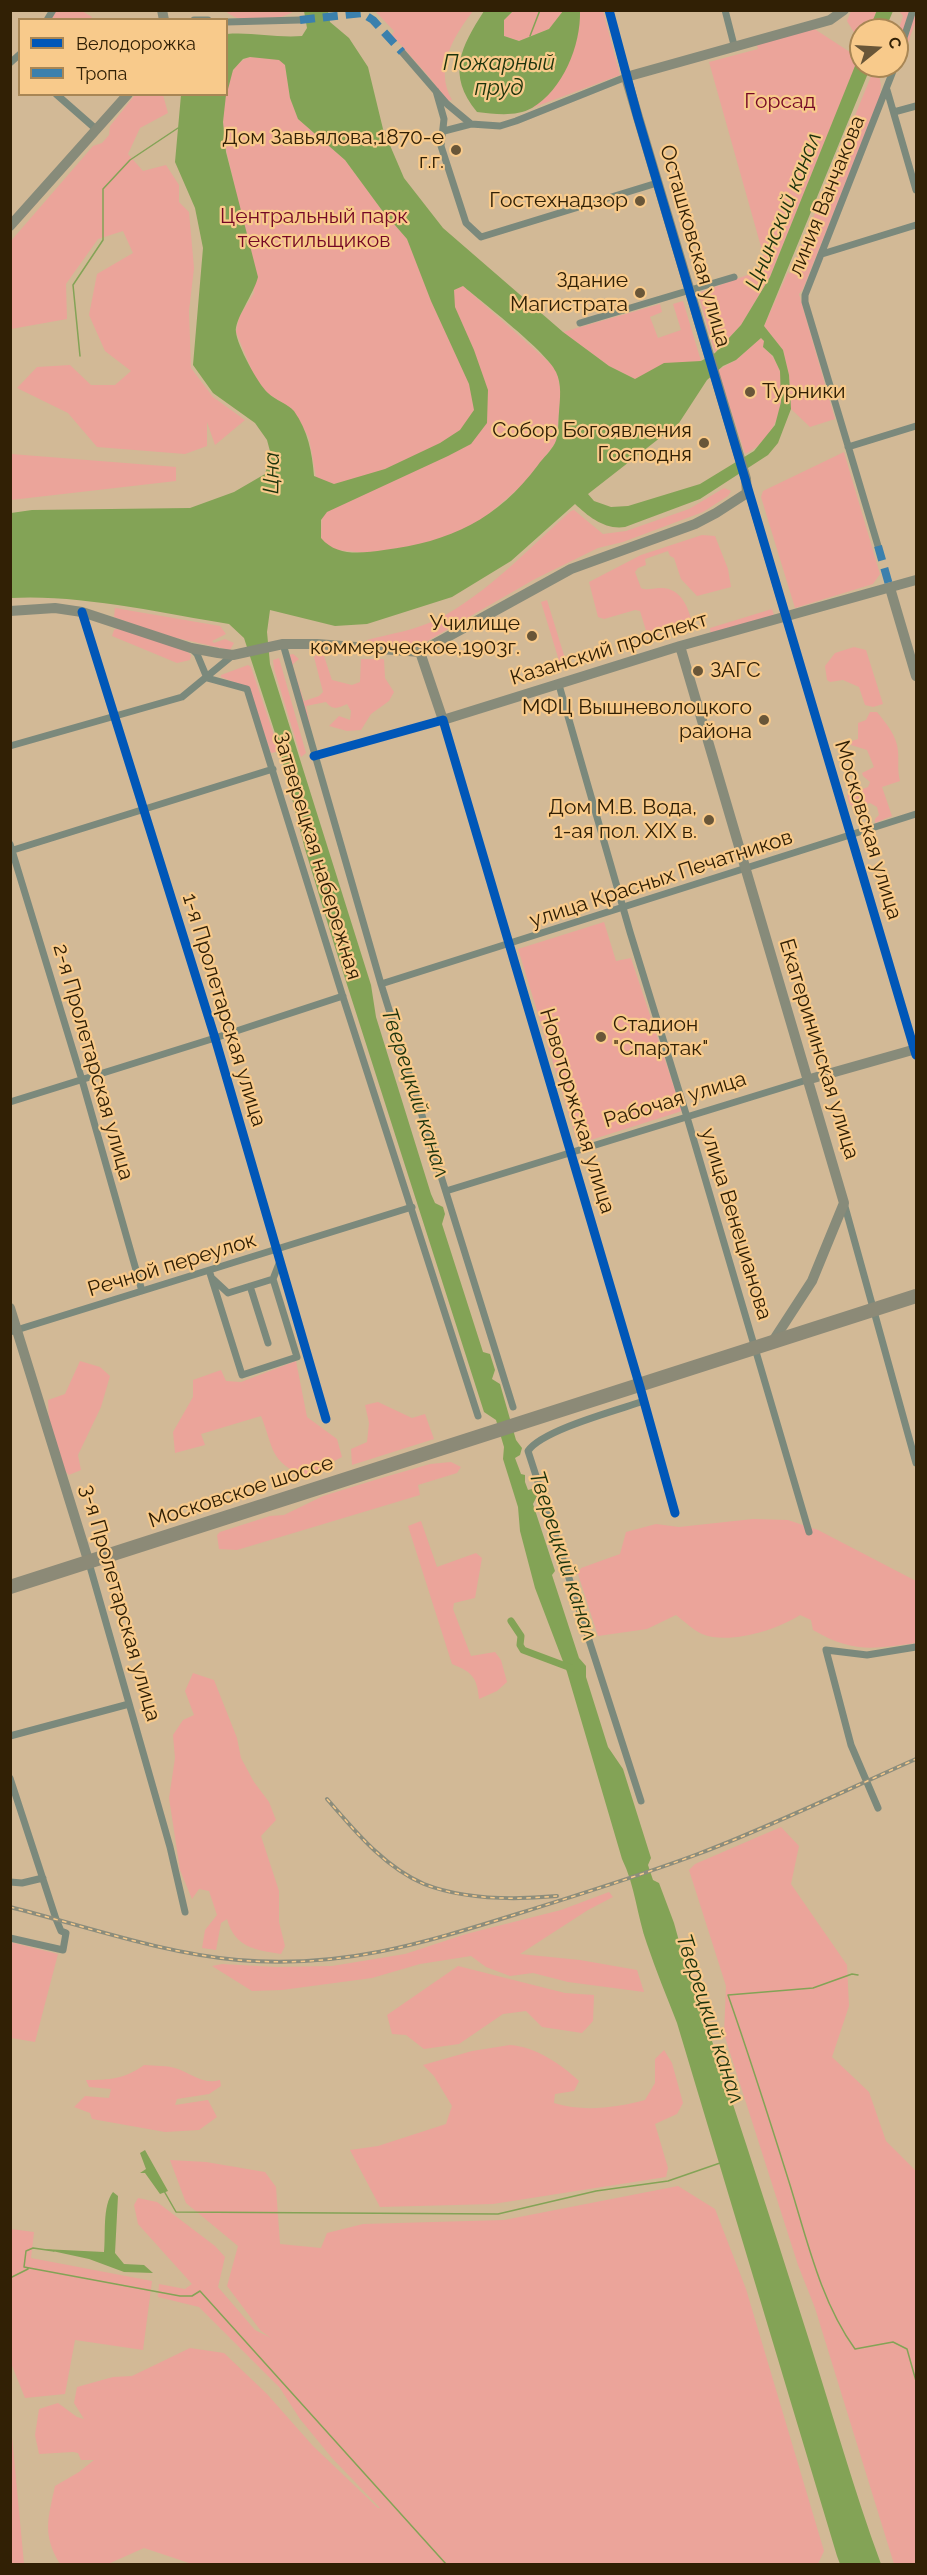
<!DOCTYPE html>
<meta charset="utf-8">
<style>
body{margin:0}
#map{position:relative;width:927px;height:2575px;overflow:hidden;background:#d2b996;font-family:Raleway,sans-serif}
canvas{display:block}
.frame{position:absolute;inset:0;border:12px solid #312005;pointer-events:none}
.legend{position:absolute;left:18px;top:18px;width:210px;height:78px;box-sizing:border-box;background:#f8ca8b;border:2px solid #a88655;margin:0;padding:8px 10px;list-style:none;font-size:18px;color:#312005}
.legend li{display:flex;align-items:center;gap:12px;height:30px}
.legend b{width:30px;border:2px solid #a88655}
.north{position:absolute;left:849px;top:18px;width:60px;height:60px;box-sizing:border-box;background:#f8ca8b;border:2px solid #a88655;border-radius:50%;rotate:72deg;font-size:16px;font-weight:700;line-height:24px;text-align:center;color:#312005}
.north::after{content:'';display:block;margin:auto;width:21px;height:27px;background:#695638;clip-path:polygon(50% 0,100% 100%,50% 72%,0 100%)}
</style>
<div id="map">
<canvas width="927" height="2575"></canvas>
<div class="frame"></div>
<ul class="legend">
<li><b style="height:8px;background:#0057b8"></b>Велодорожка</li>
<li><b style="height:8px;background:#3b80ad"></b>Тропа</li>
</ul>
<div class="north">С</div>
</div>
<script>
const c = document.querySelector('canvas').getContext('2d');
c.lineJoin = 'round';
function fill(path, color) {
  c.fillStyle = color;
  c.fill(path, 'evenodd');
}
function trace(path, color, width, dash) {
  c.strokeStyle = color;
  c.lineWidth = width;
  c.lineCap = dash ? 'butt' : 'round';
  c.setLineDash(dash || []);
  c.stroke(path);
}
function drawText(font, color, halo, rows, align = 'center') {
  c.font = font + ' Raleway,sans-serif';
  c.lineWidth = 4.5;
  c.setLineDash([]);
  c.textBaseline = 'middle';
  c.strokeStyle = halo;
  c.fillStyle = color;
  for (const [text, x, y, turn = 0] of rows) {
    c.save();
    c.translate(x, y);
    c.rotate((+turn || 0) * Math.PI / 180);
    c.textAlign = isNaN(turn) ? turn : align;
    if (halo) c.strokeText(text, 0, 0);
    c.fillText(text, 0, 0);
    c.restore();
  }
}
const green = new Path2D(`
 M224,10L294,11C282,20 251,23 237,18C232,16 228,13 224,10Z
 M54,11H82L92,17L90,20H48Z
 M375,11H473C453,37 434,68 452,100L447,101L430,78L392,35L394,31Z
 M513,11H563V13L549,29L519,41L504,36V20Z
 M580,11H603L620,75L532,108L552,89Z
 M851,11H877L869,30H861V44L847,21Z
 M899,11H916V21L903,56L897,58V35L903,16Z
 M813,28L859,58L770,277L741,325L715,353L698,293L767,268L709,62L758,49L756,42Z
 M250,57L279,59L285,65L290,98L298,119L345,160L381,209L407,239L415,257L462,285L551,364L557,373L561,392L556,442L526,482L482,520L465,529L427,544L366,553L337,550L327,546L321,538L322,510L309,438L292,409L267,393L255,378L236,332L239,317L254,293C247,255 241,217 233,179C230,164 225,150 224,134C222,112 223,64 250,57Z
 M876,69L878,71L881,85L880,97L803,289L799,294L835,419L810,427L791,409L789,375L783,350L764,326L788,272L790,274L872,74Z
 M135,95H163L168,113L140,128L128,154L143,171L166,165L179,185V202L189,212L194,268L189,311L191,368L213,397L245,420L215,445L207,422V446L185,454L97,447L68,413L17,388L37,367L70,365L91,385H115L131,371L105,351L89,315L97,274L133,253L123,231L98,239L66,284L67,319L11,329L10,242L93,146L102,143L109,135L110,126Z
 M683,301L701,361L635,379L609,366L563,332L660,304L662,312L650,317L658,338L681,330L673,304Z
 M761,338L765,342L763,347C798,374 783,437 745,454L718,370L736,360Z
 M844,452L880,574L873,584L795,608L761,497L763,491Z
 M11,454L176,467V481L11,500Z
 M724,488L731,491L728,496L703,512L623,542L598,548L535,579L417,647L367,645V640C390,634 416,630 438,619C488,593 529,548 571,511L574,510L603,534L626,531L689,509Z
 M702,535L715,536L728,569L731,587L697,596L681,579L674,558L670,556L668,551L645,559L646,565L638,568L635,572L641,588C648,591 653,588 660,588C680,587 689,607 692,624C681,626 674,623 663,626L658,635L648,637L640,611L635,610L604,619L598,617L589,582L641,555Z
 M547,600L567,665L561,667L541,602Z
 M115,608L220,626L226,634L212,641L214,643L225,639L234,643L230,650L159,634L114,617Z
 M772,609L774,615L711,634L710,628Z
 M120,627L188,652L191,655L190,660L177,663L112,636L114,630Z
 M854,647L866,650L883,704L873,707L865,705L859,687L843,680L830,682L827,680L825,666L835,653Z
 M293,654L299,659L293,664V667L304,701L319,696L323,692L314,657L318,654L324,656L332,680L352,685L360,682L361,659H384L385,678L394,692L389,701L371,714L361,730L347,731L329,726L339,716L350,720L351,711L347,704C338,708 333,711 326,702L306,706L310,725L308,726L289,655Z
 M279,658L306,753L301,757L274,669L273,660Z
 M248,665L251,667L277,744L276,752L271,753L255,707L244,686L221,677V675Z
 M870,712H877C886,723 897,736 898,751C899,762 897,770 900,781L882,787L892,816L875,823V819L879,815L877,807L870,803L854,809L849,803L847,795L868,787L870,782L863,776L862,773L874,767L867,750L851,745L852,741L858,739V723L866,720Z
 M604,922L616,961L631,958L682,1111L578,1144L518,949Z
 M80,1361L100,1367L110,1376L101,1407L78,1455L81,1470L69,1475L65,1471L49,1422L48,1400L65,1394Z
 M296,1361L307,1417L337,1439L342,1457L305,1476C269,1462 274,1448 261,1416L201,1434L205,1445L175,1453L173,1432L193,1397V1380L221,1370L226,1381L241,1382Z
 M378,1402L412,1418L425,1414L434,1439L352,1465L351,1449L367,1442L369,1423L365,1405Z
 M451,1462L461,1467L457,1473L418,1485L420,1495L237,1550L219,1549L217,1535L220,1532L270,1516L284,1515L323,1496L378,1479L430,1464Z
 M753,1519L788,1520L818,1530L916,1581V1643C873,1649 852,1653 813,1630L811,1620L800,1615C777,1630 729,1645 702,1634C693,1630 684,1621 676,1615L647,1629L598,1636L578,1574L581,1568L620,1554L626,1532L656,1524L679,1527Z
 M421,1521L437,1567L476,1553L482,1558L475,1598L454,1603L453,1609L471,1656L495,1652L501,1660L507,1682L497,1691L479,1699C477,1677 472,1672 452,1664L408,1526Z
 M193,1673L214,1680L237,1738L241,1758L254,1782L269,1802L276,1820L261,1836L279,1891V1922L285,1946L281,1954C256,1950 235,1948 227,1919L221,1923L216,1950L202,1948L205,1930L217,1915L209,1891L199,1889L192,1899L180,1870L169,1798L175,1758L173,1735L183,1720L194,1715L185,1691Z
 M781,1827L799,1846L791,1884L847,1965L849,2006L832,2057L869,2092L886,2141L916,2171V2564H894L815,2308L798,2265L724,2034L726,1986L689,1870L695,1864Z
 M609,1892L613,1897L588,1910L520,1954L580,1960L637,1970L644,1992L568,1982L533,1973L510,1976L486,1967L471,1956L420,1964L372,1978L282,1990L252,1991L212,1966L222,1964L276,1967L332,1966L405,1954L466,1934L561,1910Z
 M10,1942L58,1954L35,2042L11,2038Z
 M458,1966L565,1993L594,1995L593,2021L582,2033L542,2027L526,2011L503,2014L459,2044L424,2049L406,2035L392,2034L387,2015Z
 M510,2045C536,2047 561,2064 579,2081L574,2091L555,2094L554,2103C582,2112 616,2108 645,2100L655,2083V2059L664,2050L672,2063L683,2103L677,2114L655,2124L668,2168L666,2177L493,2204L380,2207L350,2150L378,2146L446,2124L452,2106L434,2076L423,2065L472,2051Z
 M144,2065C155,2066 167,2065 178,2069C192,2074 204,2085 220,2080L221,2086L209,2094L177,2099L175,2105L208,2100L217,2117L199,2130L165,2132L92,2119L90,2113L74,2107L85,2096L109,2098L111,2089L89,2087L86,2080C109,2080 125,2079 144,2065Z
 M170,2160L206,2162L265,2172L276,2187L280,2244L321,2248L327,2233L363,2224L504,2220L678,2186L715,2209L746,2289L824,2551L818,2564H192L144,2548L108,2564H60C42,2534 48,2519 55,2486L79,2472L94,2460H81L78,2453L73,2452L39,2454L35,2435L39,2409L58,2403L77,2417L84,2419L74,2403L77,2387L113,2377L132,2376L190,2348L224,2353L267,2394L313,2446L378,2508H380L332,2458L300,2419L280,2388L199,2307L158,2297L159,2284L185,2289L192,2284L138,2224L134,2205L138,2198L157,2202L215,2246L225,2257L218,2287L255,2330L271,2338L261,2331L227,2286L238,2246L186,2203Z
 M11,2229L34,2232L31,2258L152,2281L143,2350L75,2340L65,2394L25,2398L11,2363Z
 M10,2415L24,2564H11Z`);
const water = new Path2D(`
 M877,10L893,11L885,30H869Z
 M304,11H328L330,22L349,38L368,67L383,129L404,178L443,228L563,332L609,366L635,379L664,363L701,361L715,353L741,325L770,277L861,51V66H871L764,326L783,350L789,375L791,409L778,443L768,455L700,499L625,527C605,530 589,517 575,504L511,561L452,597L367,624L335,626L270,610L267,632L270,664L371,985L376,1017L431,1194L435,1203L443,1207L445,1214L442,1224L483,1352L490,1354L495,1370L492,1379L500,1384L516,1440L522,1448L520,1455L515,1458L521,1474L525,1475V1482L528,1490L535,1488L537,1496L533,1504L555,1571L552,1575L579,1658L586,1666V1677L608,1747L623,1769L651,1858L648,1865L653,1880L659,1883L674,1923L682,1952C726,2081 768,2210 809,2340C833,2415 854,2491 881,2564H840L837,2556L677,2023C667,1997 656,1971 647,1944C637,1916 635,1885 622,1859L567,1672L535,1588L520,1531L518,1507L503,1459L504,1447L496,1420L484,1412L334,944L305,849L276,736L244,638L229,624C162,613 78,594 11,598V513L32,510L190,508L234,492L265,474L271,455L267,440L255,423L213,393L193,365L203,248L195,208L175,162L181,95H226L223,122L226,152L258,277C254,294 234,320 236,332C237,345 258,384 268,393C275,400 288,404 294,411C308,431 312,452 314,476L334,484L385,469L440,443L460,430L474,410L469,384L431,301L407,239L381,209L345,160L298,119L290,98L285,65L279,60L250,57L243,59L233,70L227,93V34C252,32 276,38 302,36L307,28ZM463,286C482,302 548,353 556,372C562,384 560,399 559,412C558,421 559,436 555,443C551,451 543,458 538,465C498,519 450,542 384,550C362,553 337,557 321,538V520L327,512L448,456L471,444L487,423L488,390L474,350L455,307L454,290ZM761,338L764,341L763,347L773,356L780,371L781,402L775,425L754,451L700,484L628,506L611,507L594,501L588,494L679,423L707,380L723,366L736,360Z
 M484,11H513L504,20V36L519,41L549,29L563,11H580C581,45 563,90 532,108C516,117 495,114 477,112C446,74 461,47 484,11Z
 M145,2150L168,2191L160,2194L145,2173H140L146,2169L140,2153Z
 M113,2192L118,2196L115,2253L124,2264L144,2265L153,2273L124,2272L89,2259L43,2249L104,2252C106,2235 102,2206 113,2192Z`);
const stream = new Path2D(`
 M530,36L540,10
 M80,356L73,285L103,240V189L130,160L178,128
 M858,1975L852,1974L813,1988L728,1995C750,2058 770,2121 790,2185C807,2240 821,2302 855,2349L893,2342L907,2349L916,2381
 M164,2191L176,2212L498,2214L596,2191L668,2181L720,2163
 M54,2251L33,2248L26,2251L24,2267L180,2296H192L200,2291L446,2564
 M10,2278L28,2269`);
const canal = new Path2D(`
 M511,1621L521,1636L520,1645L523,1650L571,1668`);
const street = new Path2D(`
 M725,10L734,45
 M47,20L53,10
 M194,20H208
 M226,22L300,20
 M402,52L447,104L471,124
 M897,59L913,10
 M10,63L20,54
 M887,90L916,190
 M436,91L444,119L441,146L466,223L481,237L657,183
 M56,94L97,130
 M894,112L916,106
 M444,131L471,124L500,126L516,121L626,77L609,10
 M822,254L916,225
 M580,323L734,277
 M848,447L916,426
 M748,491L916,1055
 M878,546L805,302V295L895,66
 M82,612L215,1038L326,1419
 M283,644L381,984L513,1407
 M192,649L197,654L207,678L247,689L342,994L478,1416
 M559,685L630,932L687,1117L809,1532
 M10,746L182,697L233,655
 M314,756L443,720L640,1387L675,1513
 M10,844L82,1080L142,1291
 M10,851L273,769
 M381,984L916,814
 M10,1102L215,1038L343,996
 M446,1191L810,1079
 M844,1203L916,1463
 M209,1270L242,1375L297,1357L273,1279L280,1261
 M213,1279L228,1293L273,1279
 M250,1286L268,1343
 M10,1332L412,1207
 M89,1563L170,1847L185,1912
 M10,1736L129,1704
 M10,1778L56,1919L61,1931L66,1933L63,1950L10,1938
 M641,1801L528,1451C542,1430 618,1410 644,1401
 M878,1808L851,1745L826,1650L867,1655L916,1647
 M10,1882L22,1883L43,1878`);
const secondary = new Path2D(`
 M162,10L164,20
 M10,226L128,94
 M890,588L916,676
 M10,611L55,608L82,612L191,648L218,653L233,655L283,644H317L420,652L571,569L695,524L716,513L747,493L746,479L626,77L830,20L844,10
 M680,646L844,1203L812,1281L773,1341
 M420,652L443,720L680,646L916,580
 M810,1079L916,1049
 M10,1308L89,1563`);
const highway = new Path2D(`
 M10,1587L916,1296`);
const rail = new Path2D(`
 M327,1799C355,1831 384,1867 424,1884C465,1900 514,1900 557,1896
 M10,1907C85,1926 161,1953 238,1960C340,1969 421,1944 517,1914C578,1895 639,1876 698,1854C772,1826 844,1791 916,1759`);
const quiet = new Path2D(`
 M300,20L362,13L373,20L402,52
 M878,546L890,588`);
const cycleway = new Path2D(`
 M609,10L638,118L916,1055
 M82,612L215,1038L326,1419
 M314,756L443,720L640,1387L675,1513`);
const markers = [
 [456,150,6,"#695638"],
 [640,201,6,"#695638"],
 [640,293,6,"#695638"],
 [750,392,6,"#695638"],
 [704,443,6,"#695638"],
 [532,636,6,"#695638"],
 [698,671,6,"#695638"],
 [764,720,6,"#695638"],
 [709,820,6,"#695638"],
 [601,1037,6,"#695638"]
];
const parkNames = [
 ["Горсад",780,102],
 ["Центральный парк",314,217],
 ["текстильщиков",314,241]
];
const poiNames = [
 ["Дом Завьялова,1870-е",444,138],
 ["г.г.",444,162],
 ["Гостехнадзор",628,201],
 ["Здание",628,281],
 ["Магистрата",628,305],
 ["Турники",762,392,"left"],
 ["Собор Богоявления",692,431],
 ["Господня",692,455],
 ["Училище",520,624],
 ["коммерческое,1903г.",520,648],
 ["ЗАГС",710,671,"left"],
 ["МФЦ Вышневолоцкого",752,708],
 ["района",752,732],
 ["Дом М.В. Вода,",697,808],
 ["1-ая пол. XIX в.",697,832],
 ["Стадион",613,1025,"left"],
 ["\"Спартак\"",613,1049,"left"]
];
const streetNames = [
 ["линия Ванчакова",827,196,-68],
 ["Осташковская улица",695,246,74],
 ["Казанский проспект",609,649,-17],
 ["Московская улица",868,830,73],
 ["Затверецкая набережная",317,856,73],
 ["улица Красных Печатников",661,879,-18],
 ["1-я Пролетарская улица",224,1010,73],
 ["Екатерининская улица",819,1049,73],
 ["2-я Пролетарская улица",93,1062,74],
 ["Рабочая улица",675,1100,-17],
 ["Новоторжская улица",577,1111,73],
 ["улица Венецианова",736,1224,73],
 ["Речной переулок",172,1265,-17],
 ["Московское шоссе",241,1492,-18],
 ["3-я Пролетарская улица",120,1603,74]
];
const waterNames = [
 ["Пожарный",499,63],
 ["пруд",499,88],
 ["Цнинский канал",784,211,-68],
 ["Цна",272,473,-89],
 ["Тверецкий канал",415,1093,72],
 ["Тверецкий канал",563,1556,72],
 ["Тверецкий канал",710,2019,72]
];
fill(green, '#eba49a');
fill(water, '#83a356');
trace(stream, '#83a356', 1.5);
trace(canal, '#83a356', 7);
trace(street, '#7b897c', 7);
trace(secondary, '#878b7a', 10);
trace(highway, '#8c8a77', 14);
trace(rail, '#8c8d7c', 4);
trace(rail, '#f8ca8b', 1.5, [4.5]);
trace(quiet, '#3b80ad', 8, [15, 8]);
trace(cycleway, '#0057b8', 9);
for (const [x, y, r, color] of markers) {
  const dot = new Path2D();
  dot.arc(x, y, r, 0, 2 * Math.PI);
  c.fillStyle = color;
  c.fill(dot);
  trace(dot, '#f8ca8b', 2);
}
drawText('21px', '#740725', '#f8ca8b', parkNames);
drawText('21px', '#312005', '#f8ca8b', poiNames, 'right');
drawText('21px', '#312005', '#f8ca8b', streetNames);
drawText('italic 22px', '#1c330c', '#f8ca8b', waterNames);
</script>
